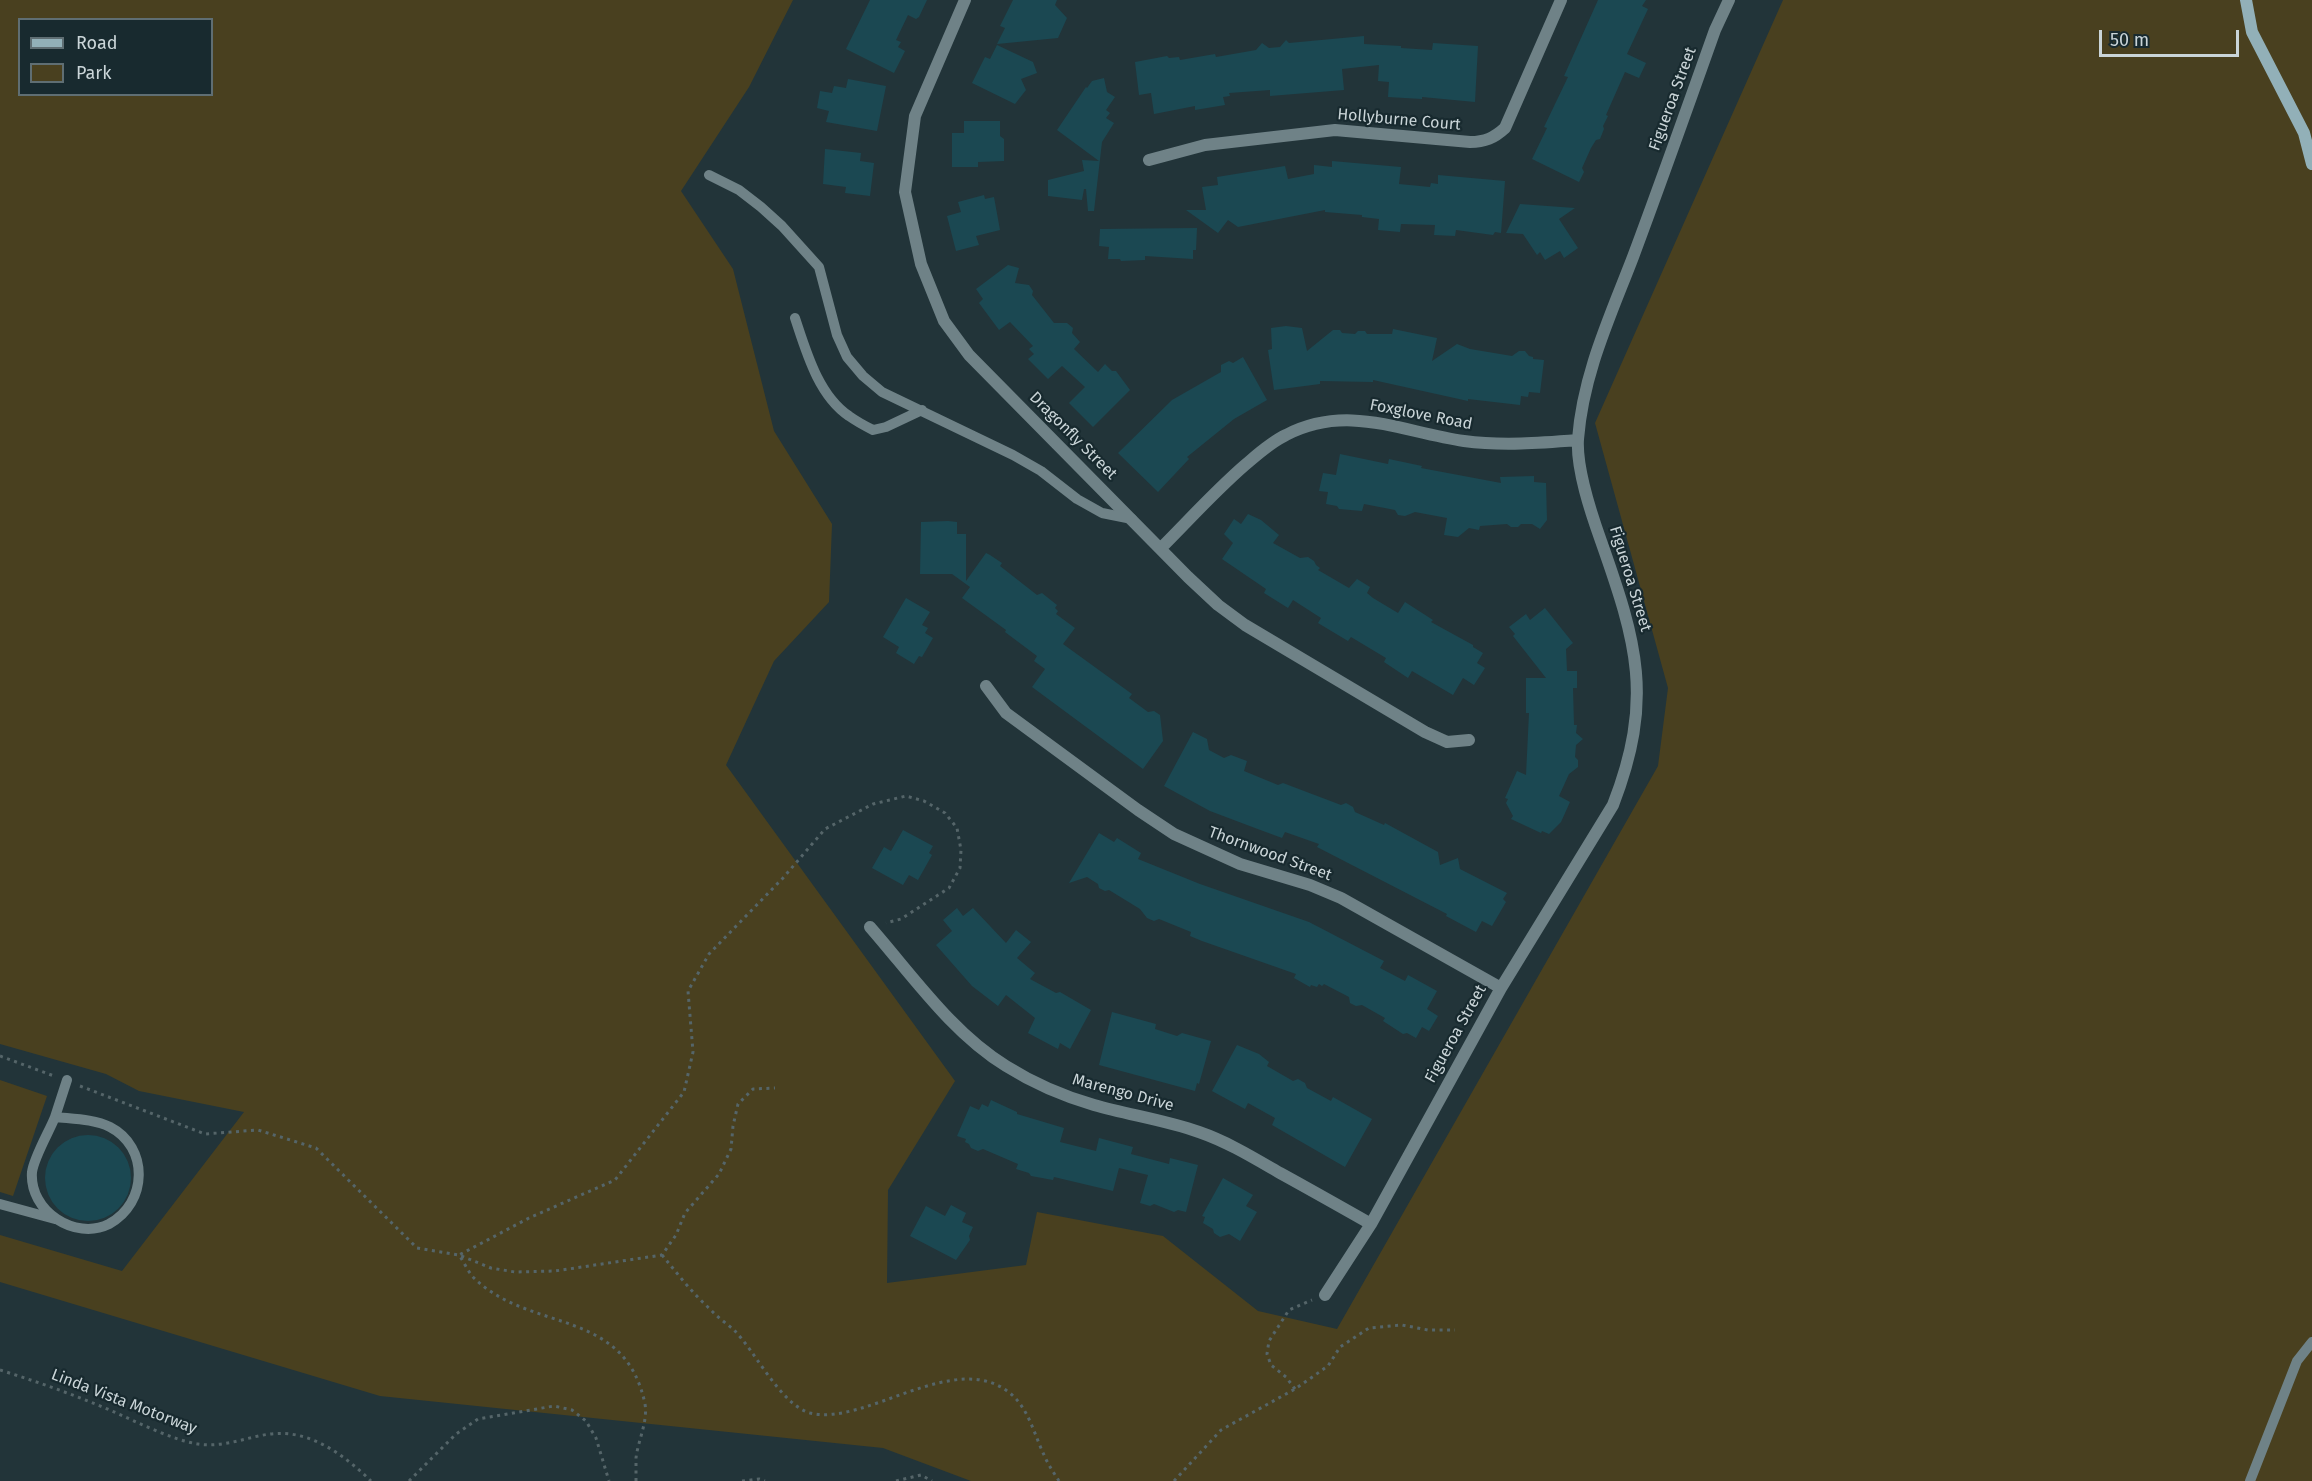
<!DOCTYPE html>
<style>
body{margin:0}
#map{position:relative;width:2312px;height:1481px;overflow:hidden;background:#223439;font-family:"Fira Sans",sans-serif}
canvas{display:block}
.legend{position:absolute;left:18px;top:18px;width:195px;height:78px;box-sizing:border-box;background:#182a2f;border:2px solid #5f6e73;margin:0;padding:8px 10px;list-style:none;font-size:18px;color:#cad5d8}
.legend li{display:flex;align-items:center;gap:12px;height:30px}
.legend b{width:30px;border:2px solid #5f6e73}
.scale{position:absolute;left:2099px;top:30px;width:140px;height:27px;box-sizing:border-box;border:3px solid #cad5d8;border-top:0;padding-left:8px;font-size:18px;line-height:21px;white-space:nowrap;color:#cad5d8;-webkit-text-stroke:4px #182a2f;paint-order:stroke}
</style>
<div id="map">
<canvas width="2312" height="1481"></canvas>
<ul class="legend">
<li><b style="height:8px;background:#92b0b8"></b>Road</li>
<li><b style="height:16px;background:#49401f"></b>Park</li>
</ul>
<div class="scale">50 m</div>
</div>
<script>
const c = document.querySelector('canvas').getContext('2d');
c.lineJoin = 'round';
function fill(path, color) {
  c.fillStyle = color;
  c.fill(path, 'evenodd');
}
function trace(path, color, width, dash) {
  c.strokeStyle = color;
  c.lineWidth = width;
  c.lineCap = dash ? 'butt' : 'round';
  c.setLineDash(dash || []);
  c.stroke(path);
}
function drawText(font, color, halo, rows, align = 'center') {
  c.font = font + ' "Fira Sans",sans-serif';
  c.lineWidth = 4.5;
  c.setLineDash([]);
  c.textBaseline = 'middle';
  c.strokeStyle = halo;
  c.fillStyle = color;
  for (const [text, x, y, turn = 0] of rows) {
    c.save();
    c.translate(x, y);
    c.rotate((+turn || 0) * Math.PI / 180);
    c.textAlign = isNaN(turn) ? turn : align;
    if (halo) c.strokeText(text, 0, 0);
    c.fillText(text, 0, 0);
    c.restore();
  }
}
const green = new Path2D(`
 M0,0H793L749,87L681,191L733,269L774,431L832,524L829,602L774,661L726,765L955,1081L888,1190L887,1283L1026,1265L1037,1212L1163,1236L1258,1311L1337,1329L1658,766L1668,688L1595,423L1783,0H2312V1481H971L883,1448L380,1396L0,1282V1235L122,1271L244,1112L139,1091L106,1074L0,1044ZM20,20H212V94H20Z
 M0,1080L47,1096L13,1196L0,1192Z`);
const building = new Path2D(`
 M870,0H927L919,17L916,19L908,15L896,40L901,42L898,47L905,51L894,73L846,49Z
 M1013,0H1057L1055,5L1067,18L1058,38L997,44L1005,28L1000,26Z
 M1598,0H1646L1642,6L1648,9L1627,54L1646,63L1639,78L1625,72L1606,115L1608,116L1603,126L1604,129L1600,139L1596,140L1591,148L1582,168L1584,172L1579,182L1532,159L1547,128L1544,127L1568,77L1564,76Z
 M1364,36V44L1401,46V48L1432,50L1433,43L1478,46L1475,102L1422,97V99L1388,97L1389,82L1378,81L1379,65L1342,69L1344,90L1270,96V90L1229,93L1230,96L1223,97L1225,105L1195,110V106L1154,114L1151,93L1139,95L1135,62L1167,56L1169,58L1179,57L1180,60L1215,54L1216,57L1256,50L1262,43L1269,48L1280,47L1286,40L1289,43Z
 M997,45L1033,62L1037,73L1021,79L1026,90L1015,104L972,83L985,57L990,59Z
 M1104,78L1107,92L1115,97L1106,110L1110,113L1106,118L1114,123L1102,142L1094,211H1088L1086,189H1084L1082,200L1048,196V180L1084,171L1082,160L1099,161L1057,130L1086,87L1087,88L1092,81Z
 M848,79L886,86L877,131L826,122L829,111L817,108L820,91L832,93L834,86L846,88Z
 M964,121H1000V136L1004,139V161L978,162V167H952V133H964Z
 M825,149L861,153L860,161L874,163L870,196L845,193L846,187L823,184Z
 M1332,161L1401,167L1399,184L1430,187L1431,183L1438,184V175L1505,181L1501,233L1495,232L1493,235L1456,230L1455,236L1434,235L1435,225L1401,224L1400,232L1378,230L1379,219L1362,217V215L1325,212V210L1238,227L1228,220L1218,233L1186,210H1206L1202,187L1218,185L1217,177L1285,166L1288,179L1314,174V165L1332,167Z
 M984,195L985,199L994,197L1000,230L976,236L979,245L956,251L947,216L961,212L958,202Z
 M1520,204L1575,208L1559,219L1578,248L1564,258L1560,251L1545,260L1540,252L1537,255L1523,234L1506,233Z
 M1197,228L1196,250H1193V259L1145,256V260L1121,261L1120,259H1108L1109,247L1099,246L1100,229Z
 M1008,265L1019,268L1015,283L1029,285L1033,291L1032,295L1054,323H1067L1073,328L1072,333L1080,342L1074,349L1098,372L1105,364L1112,371H1116L1130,390L1093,427L1069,403L1085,387L1062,366L1048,379L1028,359L1034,354L1029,349L1033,346L1010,322L999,330L979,303L983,299L976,289Z
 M1286,326L1302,328L1307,351L1333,330H1340L1342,333L1355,334L1358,331H1365L1367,334H1392L1393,329L1437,338L1432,361L1457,344L1470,349L1512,356L1519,351H1525L1529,356L1533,357V359L1544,360L1540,393L1529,392L1528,397L1521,396L1520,405L1468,399V401L1373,380V382L1320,381V384L1274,390L1268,350L1272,349L1271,328Z
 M1243,357L1267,400L1234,419L1187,457L1189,459L1158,492L1118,453L1172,400L1221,372V365L1229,361L1233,363Z
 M1340,454L1388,464L1389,459L1422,466L1421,468L1501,483L1500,477L1534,476V482L1546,483L1547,520L1540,529L1532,524H1521L1518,527H1511L1507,524L1480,526L1479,530L1469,528L1458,537L1444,535L1447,518L1415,512L1405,516L1398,515L1395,510L1364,504L1362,511L1339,509L1337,506L1326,504L1328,492L1319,491L1323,473L1336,475Z
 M1248,514L1261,520L1279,535L1273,543L1300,558L1308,557L1314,561L1316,565L1320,568L1318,570L1349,588L1357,579L1370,587L1367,593L1373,598L1398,613L1405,602L1433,620L1431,622L1473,645V647L1483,653L1477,663L1485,668L1474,685L1463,678L1453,695L1412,671L1408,678L1384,662L1386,658L1351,637L1348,641L1318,623L1321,618L1293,600L1288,608L1264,593L1266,589L1222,559L1233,543L1224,534L1234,519L1241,524Z
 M948,521L957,522V534H966V581L986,553L990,555L1002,563L1000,566L1037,595L1042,593L1057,605L1055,608L1058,611L1056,614L1075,628L1063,644L1132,694L1129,698L1148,712L1154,711L1160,715L1163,741L1143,769L1032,687L1045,669L1034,661L1037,656L1005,632L1006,630L962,598L970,587L952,574H920L921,522Z
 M906,598L930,612L922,625L928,628L925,633L933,638L922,657L919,656L914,664L896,653L899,647L883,637Z
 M1545,608L1573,643L1566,649L1567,671H1577V688H1573L1574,725H1577L1576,733L1583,739L1576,745L1575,757L1578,760V767L1569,774L1559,796L1570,802L1561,822L1549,834L1542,831L1541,833L1511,819L1513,816L1506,803L1508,799L1505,798L1517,771L1526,775L1529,713H1526V678H1546L1513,636L1515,634L1509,627L1526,614L1530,620Z
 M1193,732L1207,739L1209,750L1224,758L1231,755L1247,761L1244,771L1278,785L1283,783L1341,805L1346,803L1353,807L1355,812L1384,825L1385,823L1438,852L1440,865L1458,858L1460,869L1507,893L1503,899L1506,902L1492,926L1482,921L1476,932L1446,916L1447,914L1317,847L1319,844L1285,832L1282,838L1255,828L1210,811L1164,786Z
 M903,830L933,846L929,853L932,855L918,880L909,875L903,885L872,868L884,847L891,851Z
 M1099,833L1114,842L1117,838L1141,853L1138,859L1200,884L1309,922L1384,961L1380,968L1405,981L1408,975L1437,991L1427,1009L1438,1016L1429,1031L1422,1027L1416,1038L1407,1033L1403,1034L1383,1021L1385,1018L1362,1005L1356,1006L1350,1003L1349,997L1324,984L1322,986L1319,984L1317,987L1311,985L1310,987L1294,978L1296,974L1202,941L1190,936L1191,932L1159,919L1154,921L1147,918L1140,909L1109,890L1105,891L1099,888L1098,884L1087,877L1069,883Z
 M957,908L963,916L973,908L1006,943L1016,930L1031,942L1017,958L1035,973L1030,979L1056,993L1060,992L1091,1010L1070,1049L1060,1043L1058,1049L1028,1033L1035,1018L1006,995L998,1006L972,986L936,945L952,931L943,920Z
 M1112,1012L1156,1024L1155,1029L1177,1036L1182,1033L1211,1041L1199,1084L1197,1083L1195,1091L1099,1065Z
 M1237,1045L1259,1054L1269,1062L1267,1066L1293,1081L1298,1079L1305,1083L1307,1088L1331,1101L1333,1097L1372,1119L1345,1167L1272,1125L1275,1118L1248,1103L1245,1109L1212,1091Z
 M991,1100L1017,1112V1114L1064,1128L1060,1142L1096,1151L1099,1138L1133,1147L1131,1154L1169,1164L1170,1158L1198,1165L1186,1212L1178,1210L1174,1212L1154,1204L1150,1206L1140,1203L1148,1175L1119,1168L1113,1191L1054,1177L1053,1180L1031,1176L1029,1173L1016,1169L1018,1164L983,1149L978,1151L971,1148L969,1144L965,1142L966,1139L957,1136L970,1106L979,1110L982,1104L988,1107Z
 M45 1178a43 43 0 1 1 86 0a43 43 0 1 1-86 0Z
 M1223,1178L1253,1195L1246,1206L1257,1212L1240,1241L1229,1234L1220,1237L1214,1233L1213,1229L1203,1223L1205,1217L1202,1216Z
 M951,1205L966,1213L962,1222L973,1227L969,1236L970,1240L956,1260L910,1236L926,1206L945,1216Z`);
const path = new Path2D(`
 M0,1056L54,1076
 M80,1086L205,1134L258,1130L316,1148L417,1248L459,1255L491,1268L515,1272L555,1271L662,1255L676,1235L685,1213L719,1174L731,1149L733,1126L738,1104L753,1089L775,1088
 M662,1255C677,1273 692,1293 710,1309C717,1317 726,1323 734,1330C755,1351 781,1405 810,1413C866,1427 956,1347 1011,1394C1029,1409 1035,1437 1045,1457C1049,1466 1054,1473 1059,1481
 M0,1370C38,1382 75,1395 112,1411C137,1422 172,1440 198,1444C224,1448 246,1437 270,1434C310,1429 344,1455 371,1481
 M1295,1389L1286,1377L1271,1365L1267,1354L1269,1341L1289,1310L1312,1300
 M409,1481L456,1434L478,1419L554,1406L572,1410L586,1421L596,1438L609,1481
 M636,1481C636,1473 636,1466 636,1458C638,1441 648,1421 645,1404C625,1307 530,1333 474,1278C468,1272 464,1262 459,1255L529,1218L615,1180L684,1092L693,1052L688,991L709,954L783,878L825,829L873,804L906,796L924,801L945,813L957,828L961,850L960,868L949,888L901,919L886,923
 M742,1481L759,1479L765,1481
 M896,1481L921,1475L932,1481
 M1174,1481L1221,1430L1295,1389L1328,1366L1340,1347L1369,1328L1402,1325L1428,1330H1455`);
const lane = new Path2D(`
 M709,175L739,190L761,207L782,226L819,267L837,335L847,357L863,376L882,392L1013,455L1041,471L1077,499L1102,513L1132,519
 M795,318C806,351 818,395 849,416C856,421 865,426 873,430L886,427L922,410
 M55,1117C73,1119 94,1119 110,1127C149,1147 148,1203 109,1224C75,1241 29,1211 32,1172C34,1157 49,1132 55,1117Z
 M55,1117L67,1080
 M0,1204L55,1219
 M2250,1481L2297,1361L2312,1342`);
const street = new Path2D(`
 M965,0L915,116L905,192L921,264L944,321L969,355L1188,577L1218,605L1245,625L1425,732L1447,742L1469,740
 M1149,160L1205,145L1335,130L1470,142C1485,142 1494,138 1505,128L1561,0
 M1161,548C1189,520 1215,491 1245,465C1258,454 1271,442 1286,435C1348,403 1401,432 1464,441C1502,446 1540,443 1578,440
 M986,686L1006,713L1138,810L1174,834L1240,864L1310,885L1341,898L1501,988
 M870,927C912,975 952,1033 1006,1066C1033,1083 1063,1096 1094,1105C1129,1115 1165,1120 1199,1132C1228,1142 1254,1158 1280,1173C1311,1190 1341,1207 1371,1224
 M1325,1295L1371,1224L1501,988L1613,805C1654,699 1637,643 1601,541C1591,513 1576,469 1578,439C1583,374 1610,317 1633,257C1661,182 1688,106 1715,30L1729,0`);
const secondary = new Path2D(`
 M2246,0L2252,32L2304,133L2312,164`);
const streetNames = [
 ["Figueroa Street",1673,99,-70],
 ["Hollyburne Court",1399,120,5],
 ["Foxglove Road",1421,415,11],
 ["Dragonfly Street",1073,436,45],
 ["Figueroa Street",1630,579,73],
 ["Thornwood Street",1270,854,20],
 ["Figueroa Street",1456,1034,-61],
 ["Marengo Drive",1123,1093,15],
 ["Linda Vista Motorway",124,1402,21]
];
fill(green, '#49401f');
fill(building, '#1b4852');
trace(path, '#556569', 3, [3, 4.5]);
trace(lane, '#6f8287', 10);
trace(street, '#6f8287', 12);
trace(secondary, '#92b0b8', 12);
drawText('16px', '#cad5d8', '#182a2f', streetNames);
</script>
